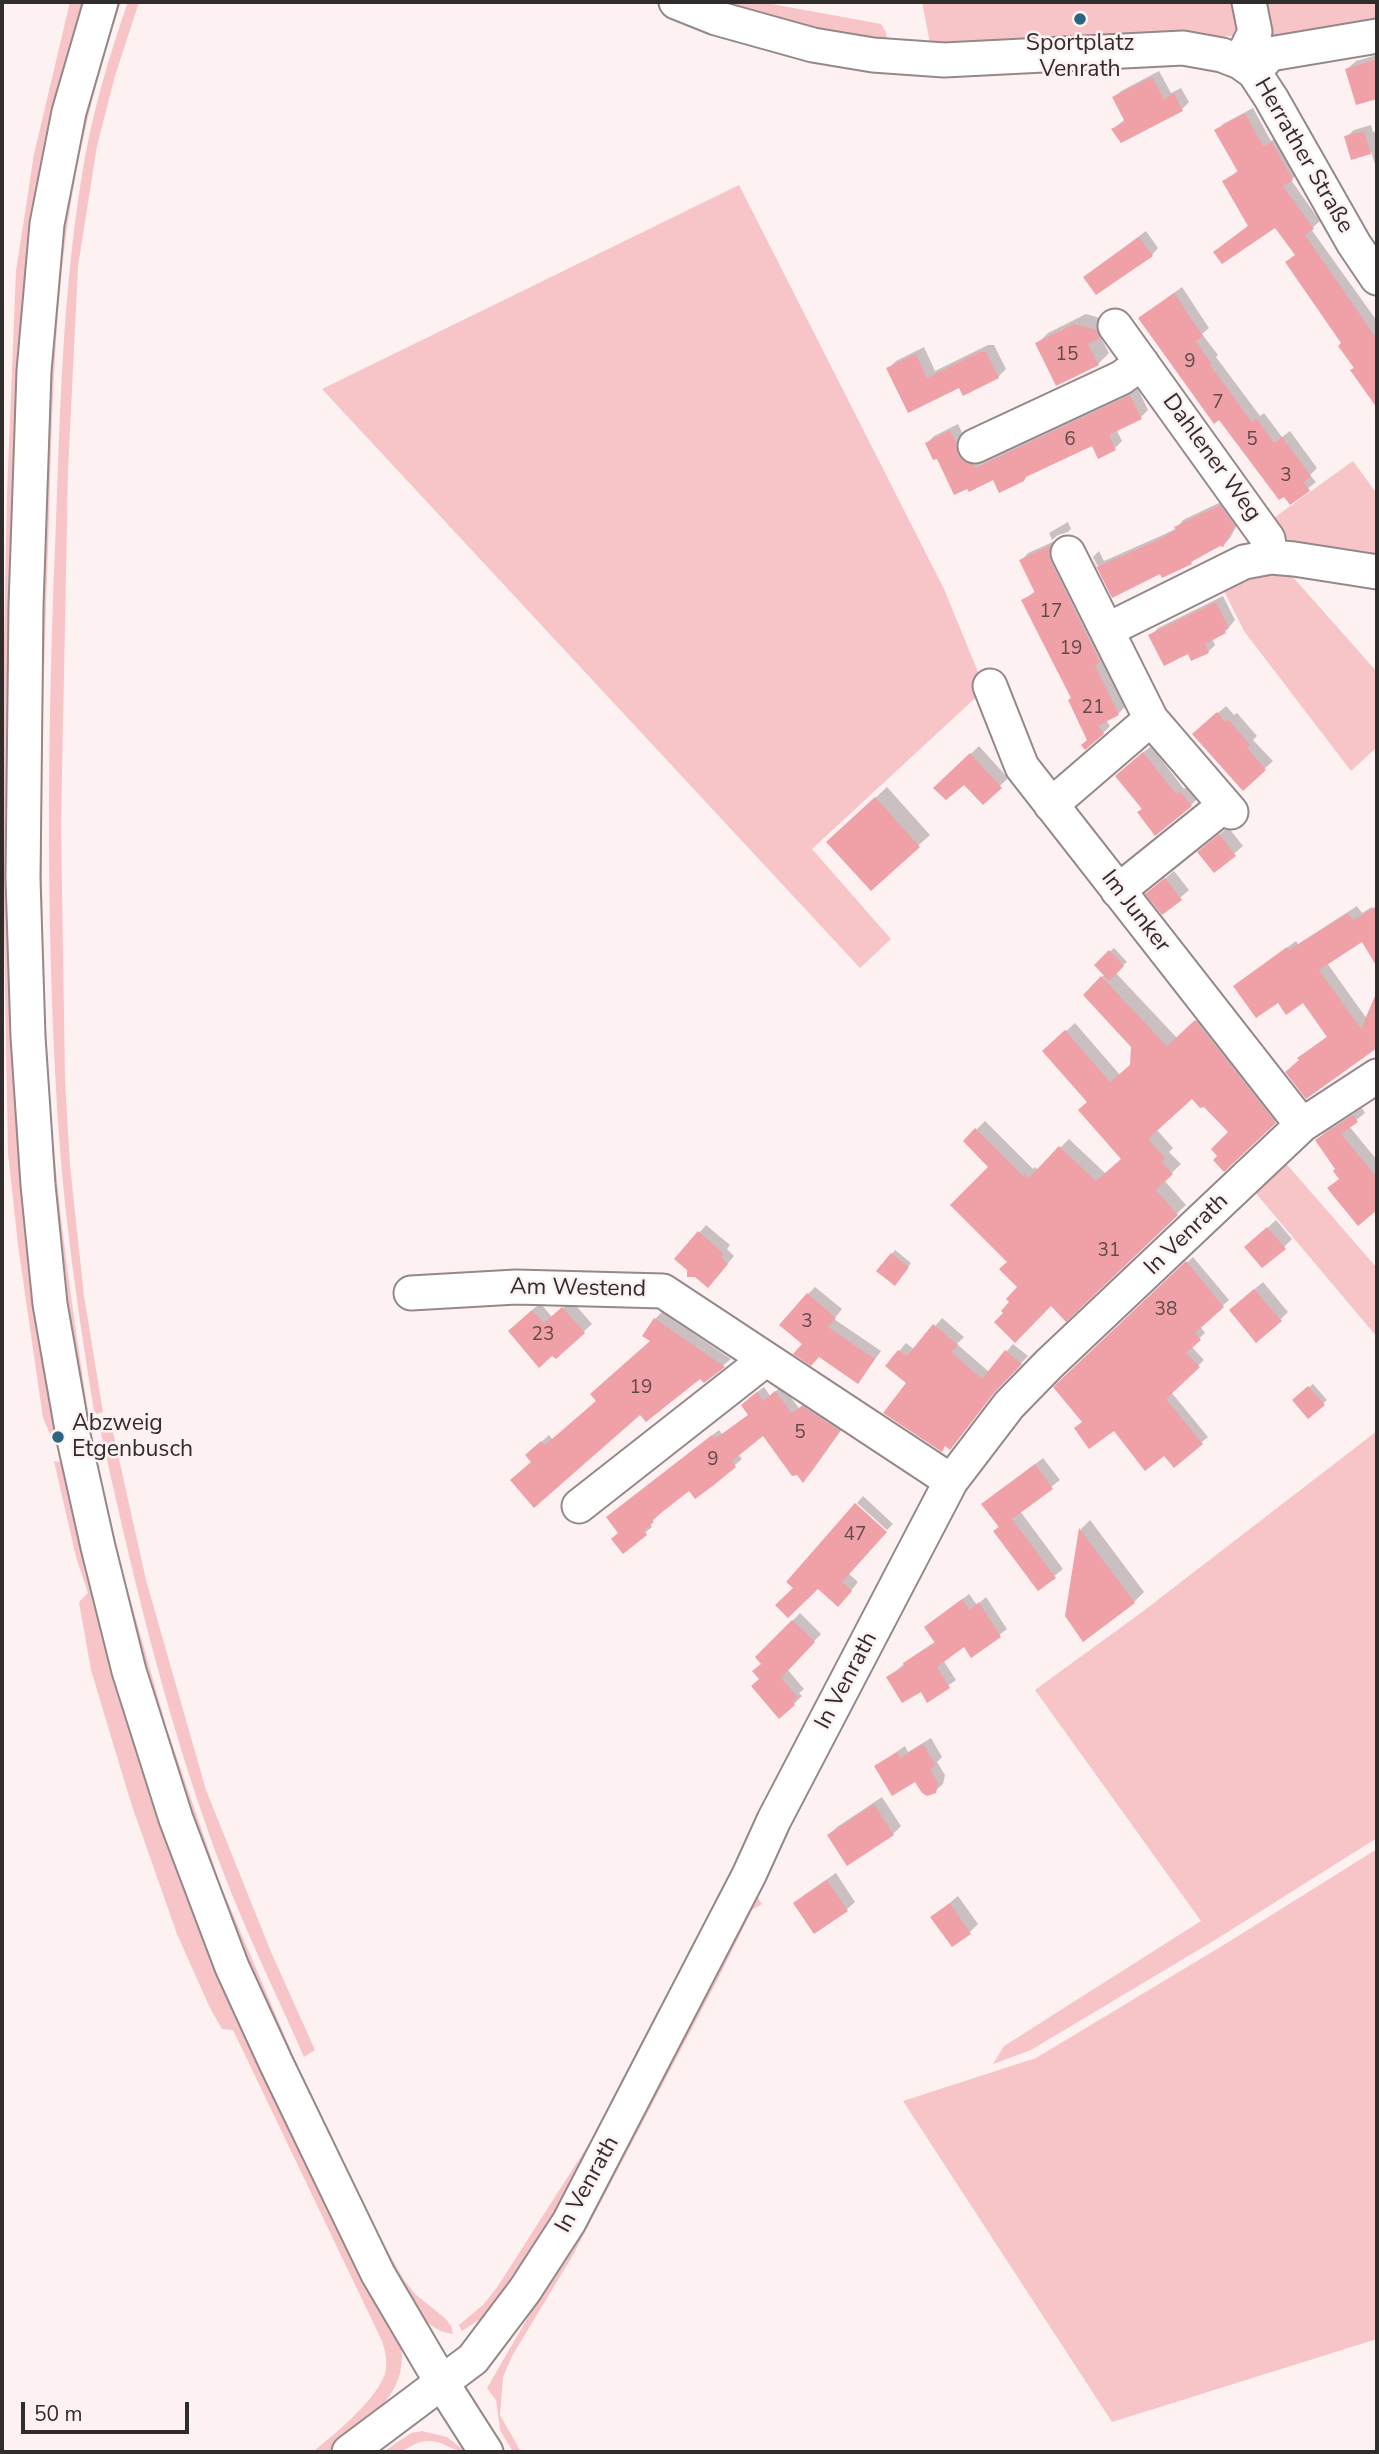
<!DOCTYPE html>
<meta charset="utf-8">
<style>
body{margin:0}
#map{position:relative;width:1379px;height:2454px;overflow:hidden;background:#fdf1f2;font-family:"Nunito Sans",sans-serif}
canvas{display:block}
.frame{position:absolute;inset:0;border:4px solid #322d2d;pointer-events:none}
.scale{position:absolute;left:21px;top:2402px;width:168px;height:32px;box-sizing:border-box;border:4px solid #322d2d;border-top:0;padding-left:9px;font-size:21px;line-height:24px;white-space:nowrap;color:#322d2d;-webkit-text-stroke:5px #fdf1f2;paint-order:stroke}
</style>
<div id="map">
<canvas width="1379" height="2454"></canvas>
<div class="frame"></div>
<div class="scale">50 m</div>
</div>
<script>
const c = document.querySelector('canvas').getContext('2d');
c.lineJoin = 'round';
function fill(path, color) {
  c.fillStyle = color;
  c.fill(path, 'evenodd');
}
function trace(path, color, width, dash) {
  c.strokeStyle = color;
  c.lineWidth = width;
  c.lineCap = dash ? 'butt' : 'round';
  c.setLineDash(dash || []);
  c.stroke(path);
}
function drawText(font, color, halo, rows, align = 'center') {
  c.font = font + ' "Nunito Sans",sans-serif';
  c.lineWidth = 5;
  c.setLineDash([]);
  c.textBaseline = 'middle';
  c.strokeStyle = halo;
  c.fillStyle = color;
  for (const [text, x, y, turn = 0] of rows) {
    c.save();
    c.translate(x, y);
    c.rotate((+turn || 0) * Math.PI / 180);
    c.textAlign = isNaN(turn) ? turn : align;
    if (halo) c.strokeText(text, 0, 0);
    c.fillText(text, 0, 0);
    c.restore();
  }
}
const green = new Path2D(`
 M70,2H88L22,364L57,1426L55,1433L50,1434L43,1418L18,1245L8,1153L2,822L4,637L7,494L16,271L34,154Z
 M113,2H121C91,92 70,185 61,280C52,370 51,460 48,550C41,733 38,917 50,1099C57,1204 72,1307 88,1411L78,1403L49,1182L36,804L48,390L67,181Z
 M128,2H139L115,76L97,146L78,266L68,471L61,824L65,1080L70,1165L84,1296L103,1412L97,1414L94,1411C80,1324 67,1237 60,1150C45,941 47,731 56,522C60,408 63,294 81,181C90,120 108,59 128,2Z
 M723,2H761L881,24L886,32L887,41C832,39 774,22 723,2Z
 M922,2H1243L1239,36L930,43Z
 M1256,2H1377V28L1265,46Z
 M739,185L944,589L985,689L812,849L891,939L860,968L322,389Z
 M1353,461L1377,494V556L1293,551L1271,520Z
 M1251,572L1292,576L1377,672V747L1351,771L1244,631L1223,589Z
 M1283,1160L1377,1268V1337L1254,1191Z
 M111,1423L146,1580L206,1790L271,1952L315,2050L304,2057C279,2000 252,1945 229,1887C171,1739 134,1583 100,1428Z
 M1377,1431V1838L1215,1940L1031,2050L993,2064L1004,2046L1201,1921L1035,1690L1142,1612Z
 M92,1441L124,1577L167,1729L221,1886L300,2072L377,2232L404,2280L415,2294L446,2319L451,2326L453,2334C435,2332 425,2321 414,2308L286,2057L206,1863L145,1681L87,1450Z
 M54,1461L66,1463L109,1642L399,2336C414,2391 369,2419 333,2452H313C333,2435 382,2396 386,2369C387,2360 385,2350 382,2341L233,2030L222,2029L210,2008L177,1934L131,1803L91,1670L79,1602L88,1593L76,1557Z
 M1377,1849V2339L1112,2422L903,2101L1036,2058L1222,1946Z
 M738,1866L570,2194L482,2318L462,2331L459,2325L483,2305L498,2286L590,2142L656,2014Z
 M751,1897L758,1898L762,1904L752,1910L718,1979L573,2255L512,2356L503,2377L500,2415L521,2452H513L500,2430L496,2400L487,2388L560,2262Z
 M422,2431L447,2437L466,2452C453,2452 444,2441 430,2441C416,2440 411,2448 399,2452C395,2453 387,2452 383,2452L411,2433Z`);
const shadow = new Path2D(`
 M1377,55V97L1357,103L1347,69L1356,61Z
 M1159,71L1171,93L1181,88L1189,102L1182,109L1121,141L1113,129L1125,119L1114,98L1121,91Z
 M1253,108L1271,141L1279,136L1299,172L1291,180L1320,221L1311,229L1377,321V405L1353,371L1356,367L1343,343L1296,254L1276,225L1215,252L1249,225L1224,181L1239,170L1217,131L1223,124Z
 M1371,125L1373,132L1377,131V170L1371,152L1352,157L1346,137L1354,130Z
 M1146,231L1158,248L1152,255L1092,271Z
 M1182,287L1209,328L1202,334L1218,355L1216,357L1260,416L1264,413L1282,437L1290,431L1317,468L1310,475L1316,482L1290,503L1140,318Z
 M1086,314L1107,320L1110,326L1100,336L1109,353L1098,364L1037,344L1048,333Z
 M988,345H994L1006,369L998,377L960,386L909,411L888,369L896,361L924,347L935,371Z
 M1138,389L1148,410L1141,417L1116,429L1122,441L1115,448L1093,444L994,477L938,456L927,443L934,436L958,424L963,435L964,447L980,459L982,462Z
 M1227,499L1241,518L1230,538L1223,545L1219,544L1113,595L1093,557L1099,551L1104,561L1165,534L1177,528L1183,520Z
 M1068,522L1071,529L1068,532L1058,535L1052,540L1049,533Z
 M1057,540L1055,544L1102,658L1125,707L1118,714L1106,720L1110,726L1103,733L1089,740L1073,697L1024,600L1035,591L1021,561L1028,553Z
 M1223,596L1235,620L1225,632L1212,638L1215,645L1208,652H1189L1151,635L1158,628Z
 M1226,706L1234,715L1237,713L1257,736L1253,740L1273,761L1243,788L1202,727Z
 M979,746L1008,778L983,803L964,782L936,788Z
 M1151,746L1184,789L1188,785L1198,798L1191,805L1143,808L1125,768Z
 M887,787L930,835L871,888L840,831Z
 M1228,827L1243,846L1214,871L1208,844Z
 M1174,871L1189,890L1163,913L1156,886Z
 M1357,906L1362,913L1372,907L1377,915V964L1363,940L1327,963L1367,1019L1377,998V1047L1307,1097L1299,1058L1329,1035L1304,1000L1278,1001L1235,986L1296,941L1298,944Z
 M1114,948L1127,962L1115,972L1177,1038L1205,1012L1284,1113L1224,1170L1230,1132L1204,1105L1192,1097L1156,1129L1173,1148L1169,1152L1181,1164L1164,1180L1186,1205L1066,1319L1051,1304L1020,1287L1009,1262L990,1167L965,1141L985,1121L1033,1169L1035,1167L1038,1170L1069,1139L1106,1174L1123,1158L1054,1042L1075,1023L1120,1075L1131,1064L1133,1047L1085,995L1105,974L1096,965Z
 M1362,1108L1365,1113L1349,1126L1377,1160V1208L1358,1223L1338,1169L1317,1140L1325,1132Z
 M1276,1220L1292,1239L1284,1247L1255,1239Z
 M706,1225L730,1245L727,1249L734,1256L715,1279L688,1269L676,1259Z
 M895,1250L911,1263L898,1280L892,1254Z
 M1193,1257L1229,1300L1200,1326L1205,1333L1191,1346L1204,1360L1171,1392L1208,1437L1174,1466L1164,1453L1114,1428L1084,1421L1056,1387Z
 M1263,1282L1288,1312L1280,1320L1239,1302Z
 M815,1287L842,1309L834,1319L881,1351L858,1382L804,1343L808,1294Z
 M572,1301L592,1324L556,1357L518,1323L540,1303L552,1317Z
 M662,1312L731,1359L704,1381L700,1376L533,1462L535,1448L549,1435L553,1440L598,1400L652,1340L655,1319Z
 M942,1318L964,1337L957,1344L989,1372L1013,1344L1028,1356L1001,1384L950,1448L909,1383L887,1366L906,1343L915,1350Z
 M1313,1384L1327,1400L1308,1417L1294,1400Z
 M782,1386L799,1408L809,1400L829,1413L842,1429L810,1474L803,1480L763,1433L738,1454L742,1459L735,1465L695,1497L689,1488L658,1513L659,1515L650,1523L652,1527L623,1551L615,1511L719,1430L722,1434L750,1414L749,1398L764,1387L770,1396Z
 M1043,1458L1060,1480L1020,1511L1063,1569L1038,1589L984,1504Z
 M863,1496L893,1524L887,1530L857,1503Z
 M1090,1520L1144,1592L1134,1602L1067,1616L1081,1529Z
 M848,1573L858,1582L846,1597L818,1586Z
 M969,1594L977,1605L986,1597L1007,1629L972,1656L964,1645L943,1660L956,1680L928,1700L921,1690L888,1678L912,1657L936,1641L926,1627Z
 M800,1613L821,1634L787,1669L804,1689L799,1693L802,1696L794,1704L761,1678L763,1663L758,1657Z
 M931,1738L942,1757L937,1762L945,1775L943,1784L935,1791L916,1780L876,1766L905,1746L908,1752Z
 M882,1797L901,1826L893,1834L829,1835L837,1827Z
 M836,1873L855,1902L846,1910L796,1903L804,1895Z
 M958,1896L978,1924L970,1932L933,1917Z`);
const building = new Path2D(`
 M1377,59V99L1356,105L1345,69Z
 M1152,77L1164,99L1174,93L1183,111L1121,143L1111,129L1125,122L1112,97Z
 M1245,113L1263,146L1272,142L1293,180L1283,186L1314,229L1305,235L1377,339V408L1350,370L1354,368L1338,346L1341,343L1285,262L1295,255L1275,228L1222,264L1213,252L1248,226L1222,181L1238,172L1214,130Z
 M1364,131L1371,154L1351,160L1344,136Z
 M1139,237L1153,256L1096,295L1083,277Z
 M1174,293L1203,336L1196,341L1212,364L1210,365L1252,422L1256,418L1274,443L1282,437L1311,476L1304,482L1310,491L1290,505L1284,497L1279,500L1219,420L1214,424L1138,318Z
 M1074,324L1097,330L1100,338L1088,344L1099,365L1056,386L1035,343Z
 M979,352H986L999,378L963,396L959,388L908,413L886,368L916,354L927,378Z
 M1130,395L1142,419L1109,435L1116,450L1098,459L1092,446L1026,477L1024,481L999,493L993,480L969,492L967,489L954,495L937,459L933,460L925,443L950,430L956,442L958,455L963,461L974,465L975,468Z
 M1220,505L1235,526L1223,547L1220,546L1191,562L1192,564L1162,578L1160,574L1112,598L1091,556L1097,567L1156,541L1176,530L1174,527Z
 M1051,545L1049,553L1051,562L1100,662L1095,665L1119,715L1098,726L1104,734L1085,750L1081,745L1087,740L1068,700L1071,698L1021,600L1035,593L1019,560Z
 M1216,602L1229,628L1224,630L1226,633L1205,644L1209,653L1191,661L1188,654L1164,666L1148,635Z
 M1217,712L1225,722L1228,719L1250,745L1247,748L1266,770L1243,791L1192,734Z
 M1143,752L1176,794L1180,791L1192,806L1155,836L1137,812L1142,809L1115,776Z
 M970,753L1002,788L983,805L964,785L946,800L933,788Z
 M875,797L920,847L871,891L826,842Z
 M1219,834L1236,856L1214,873L1197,852Z
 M1165,878L1182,900L1162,915L1145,894Z
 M1377,906V967L1362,942L1319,970L1361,1029L1377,991V1048L1306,1099L1285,1072L1299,1060L1297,1058L1327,1037L1303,1003L1286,1015L1278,1003L1256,1018L1233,986L1287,947L1289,950L1348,913L1353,920Z
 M1109,950L1124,966L1109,981L1094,965Z
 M1101,976L1167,1046L1195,1020L1276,1123L1224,1172L1213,1160L1217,1156L1211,1149L1228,1132L1204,1107L1200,1108L1192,1099L1148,1139L1165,1158L1162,1162L1173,1174L1156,1190L1178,1215L1066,1322L1051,1306L1015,1343L994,1322L1003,1313L1001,1311L1009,1302L1006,1299L1017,1287L999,1269L1007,1262L950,1205L988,1167L963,1141L975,1128L1023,1176L1025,1174L1029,1178L1059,1146L1096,1181L1121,1159L1078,1110L1087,1102L1042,1051L1065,1030L1110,1082L1130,1065L1131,1047L1083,995Z
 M1353,1115L1358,1122L1341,1134L1377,1177V1210L1358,1226L1327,1188L1339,1179L1333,1171L1335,1169L1315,1140Z
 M1267,1227L1286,1249L1262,1268L1244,1247Z
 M698,1231L724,1254L721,1257L728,1264L708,1288L695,1277H687V1270L674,1259Z
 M891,1253L909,1267L895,1286L876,1271Z
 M1186,1261L1224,1307L1195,1333L1201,1340L1186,1353L1200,1367L1166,1399L1203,1444L1174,1468L1164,1456L1145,1471L1114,1431L1089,1449L1074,1428L1082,1422L1053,1387Z
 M1254,1289L1282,1321L1256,1343L1229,1310Z
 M807,1293L836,1318L828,1327L875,1359L858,1384L819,1357L811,1366L793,1354L802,1344L779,1325Z
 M562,1307L585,1333L556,1359L552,1356L539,1368L508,1331L532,1310L544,1323Z
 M654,1318L725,1367L704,1383L700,1379L646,1422L640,1415L534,1508L510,1480L531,1462L525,1455L541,1441L545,1445L596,1401L590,1394L650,1341L642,1336Z
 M933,1324L958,1345L951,1352L982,1379L1005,1350L1022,1364L994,1393L950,1450L945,1446L942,1452L883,1413L906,1383L885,1366L898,1350L907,1356Z
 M1308,1386L1325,1405L1308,1419L1292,1400Z
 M775,1391L792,1413L802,1406L840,1431L803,1483L797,1475L792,1476L763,1436L732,1461L736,1467L714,1485L695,1499L689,1491L652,1520L654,1522L644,1530L647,1535L623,1554L611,1539L618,1533L606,1517L712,1435L715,1439L748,1415L741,1405L757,1392L763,1401Z
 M1035,1464L1053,1489L1012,1519L1056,1578L1038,1591L993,1531L999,1527L981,1504Z
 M855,1503L887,1532L842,1582L852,1591L838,1607L818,1589L788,1618L775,1605L793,1588L786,1582Z
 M1079,1528L1135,1603L1083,1642L1065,1616Z
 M962,1599L970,1610L979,1602L1001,1637L971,1658L964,1647L937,1667L950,1688L927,1703L921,1692L902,1703L886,1677L904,1666L903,1663L935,1643L924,1627Z
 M792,1620L815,1642L781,1678L798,1697L793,1702L795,1705L779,1719L751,1686L759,1679L752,1671L761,1664L755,1657Z
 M923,1744L936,1765L930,1769L938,1783L936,1793L927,1796L922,1793L915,1782L892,1796L874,1766L897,1752L900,1758Z
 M874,1804L894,1835L847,1866L827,1835Z
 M827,1880L848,1911L814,1934L793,1903Z
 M950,1903L971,1934L952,1947L930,1917Z`);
const minor = new Path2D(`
 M101,2L69,112L47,224L34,371L26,606L23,879L28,1037L38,1185L50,1304L73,1435L98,1547L129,1671L176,1819L232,1967L276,2063L378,2274L442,2383L486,2452
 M676,2L716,18L813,45L873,55L944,60L1183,48L1222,55L1240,62L1254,72L1271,98L1354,244L1377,278
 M1240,62L1255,32L1249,2
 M1254,72L1270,54L1377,36
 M1115,326L1268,539L1271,557
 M975,446L1121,378L1142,363
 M1068,553L1151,719L1231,812
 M1107,630L1244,562L1271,557L1294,559L1377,572
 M990,686L1022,767L1302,1125
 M1051,805L1151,719
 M1118,891L1225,805
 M411,1293L516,1287L663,1291L951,1481
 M579,1506L765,1360
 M349,2452L473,2359L525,2290L569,2222L749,1875L774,1820L951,1481L1009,1405L1049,1364L1302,1125L1377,1076`);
const markers = [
 [1080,19,7,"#2c657f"],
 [58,1437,7,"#2c657f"]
];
const numberNames = [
 ["15",1067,355],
 ["9",1190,362],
 ["7",1218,403],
 ["6",1070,440],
 ["5",1252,440],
 ["3",1286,476],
 ["17",1051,612],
 ["19",1071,649],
 ["21",1093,708],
 ["31",1109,1251],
 ["38",1166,1310],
 ["3",807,1322],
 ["23",543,1335],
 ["19",641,1388],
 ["5",800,1433],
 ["9",713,1460],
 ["47",855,1535]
];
const poiNames = [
 ["Sportplatz",1080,44],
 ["Venrath",1080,70],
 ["Abzweig",72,1424,"left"],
 ["Etgenbusch",72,1450,"left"]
];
const streetNames = [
 ["Herrather Straße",1303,156,60],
 ["Dahlener Weg",1211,458,54],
 ["Im Junker",1135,912,52],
 ["In Venrath",1187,1235,-44],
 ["Am Westend",578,1289,1],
 ["In Venrath",847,1681,-62],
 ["In Venrath",588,2185,-61]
];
fill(green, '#f7c5c8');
fill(shadow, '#0003');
fill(building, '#f0a0a7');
trace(minor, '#958889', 37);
trace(minor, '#fff', 33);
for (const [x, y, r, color] of markers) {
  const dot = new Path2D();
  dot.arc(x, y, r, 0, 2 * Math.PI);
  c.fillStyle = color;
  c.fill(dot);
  trace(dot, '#fdf1f2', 2.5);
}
drawText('19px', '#624a4c', null, numberNames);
drawText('23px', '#322d2d', '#fdf1f2', poiNames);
drawText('23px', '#322d2d', '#fdf1f2', streetNames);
</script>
